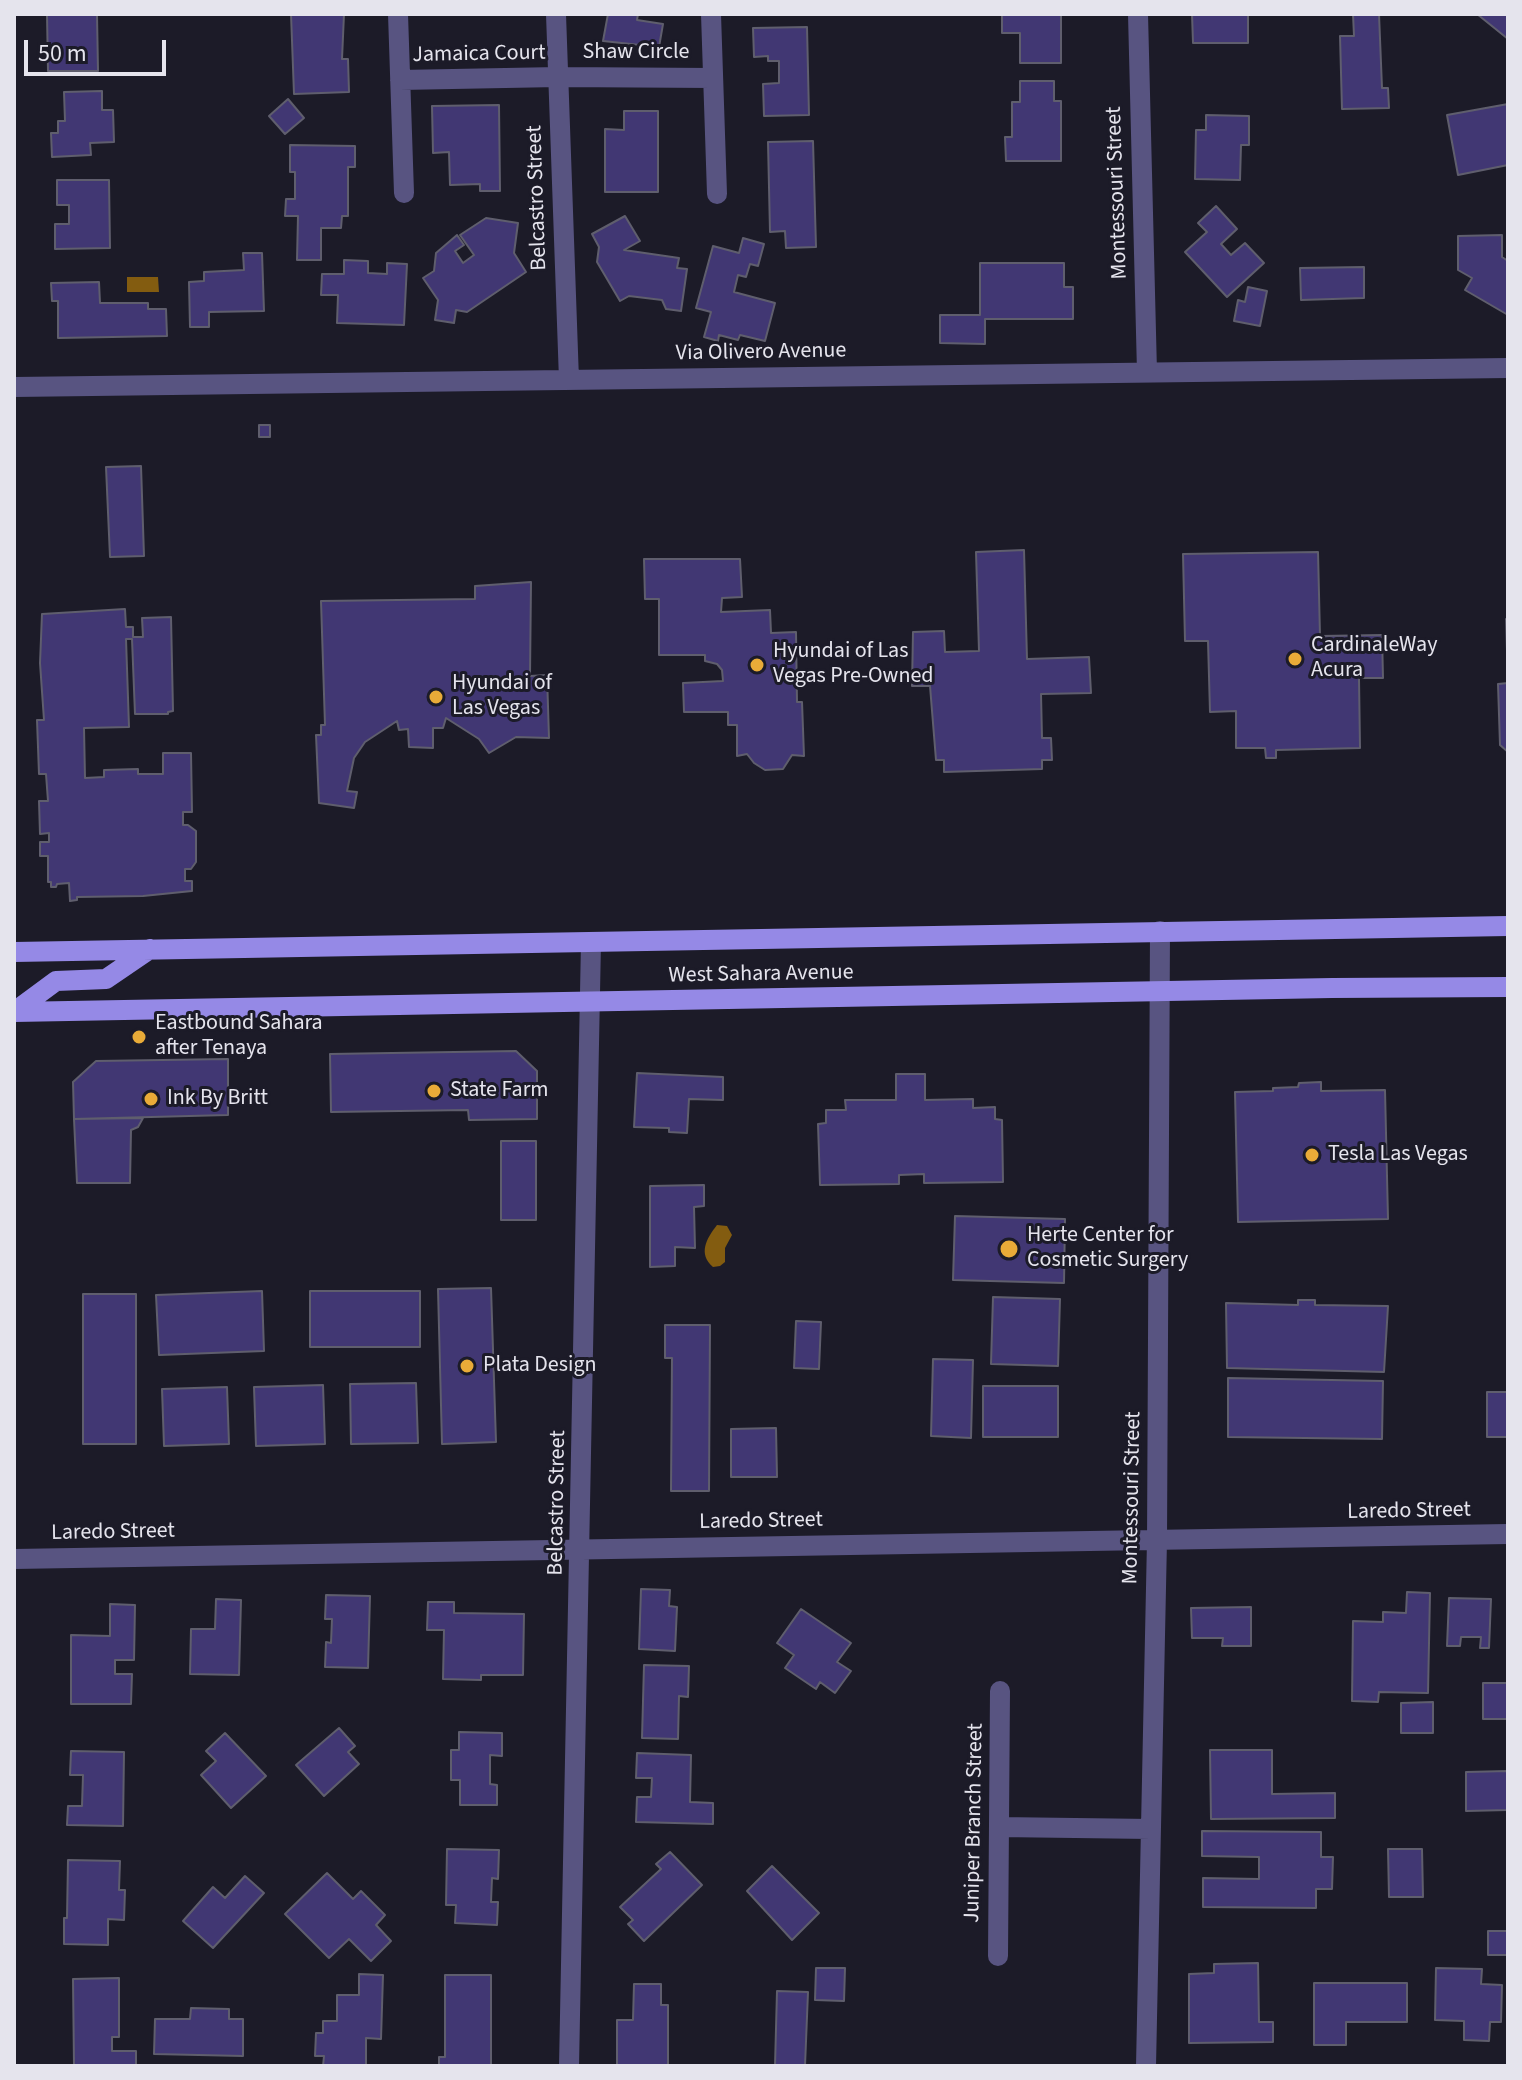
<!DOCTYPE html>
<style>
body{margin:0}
#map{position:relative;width:1522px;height:2080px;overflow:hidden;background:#1c1b28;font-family:"Source Sans 3",sans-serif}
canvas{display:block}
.frame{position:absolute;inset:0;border:16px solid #e5e4ed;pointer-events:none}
.scale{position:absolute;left:24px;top:40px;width:142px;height:36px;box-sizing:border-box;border:4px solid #e5e4ed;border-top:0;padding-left:10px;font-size:24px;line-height:28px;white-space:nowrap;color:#e5e4ed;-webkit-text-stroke:6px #1c1b28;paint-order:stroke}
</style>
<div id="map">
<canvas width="1522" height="2080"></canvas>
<div class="frame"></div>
<div class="scale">50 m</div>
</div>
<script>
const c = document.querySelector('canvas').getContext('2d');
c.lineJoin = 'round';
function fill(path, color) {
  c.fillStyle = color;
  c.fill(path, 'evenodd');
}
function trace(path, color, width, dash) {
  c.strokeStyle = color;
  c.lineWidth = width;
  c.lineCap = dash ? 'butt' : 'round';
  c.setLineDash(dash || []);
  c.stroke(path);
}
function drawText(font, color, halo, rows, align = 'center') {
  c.font = font + ' "Source Sans 3",sans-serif';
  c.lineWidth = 6;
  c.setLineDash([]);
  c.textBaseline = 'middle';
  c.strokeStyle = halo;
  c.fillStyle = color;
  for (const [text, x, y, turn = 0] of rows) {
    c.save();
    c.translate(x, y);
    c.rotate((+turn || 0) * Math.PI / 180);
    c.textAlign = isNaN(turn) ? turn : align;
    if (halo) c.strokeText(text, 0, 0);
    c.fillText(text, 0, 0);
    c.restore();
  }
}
const water = new Path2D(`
 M127,277H158L159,292H127Z
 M717,1225L727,1226L732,1235L725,1248V1262L720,1266L713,1267C698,1254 706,1239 717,1225Z`);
const building = new Path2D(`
 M47,14H97L98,71H48Z
 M291,14H344L342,59H348L349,92L294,94Z
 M608,14H638L637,20L663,24L659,47L603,41Z
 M1002,14H1061V63H1020V33H1002Z
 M1192,14H1248V43H1193Z
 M1353,14H1379L1382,88H1388L1389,108L1342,109L1340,36H1354Z
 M1477,14H1508V39Z
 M807,27L809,115L764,116L763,84L779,83V61H768V56L754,57L753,28Z
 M1020,81H1054V101H1061V161H1006L1005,137H1012V102H1020Z
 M102,91V110H113L114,142L90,143L91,155L52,157L51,133H58V121H65L64,92Z
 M288,99L304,118L285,134L269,116Z
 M1508,104V165L1458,175L1447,115Z
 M499,105L500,191H480V184L450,185L449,152L433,153L432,106Z
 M624,111H658V192H605V129L624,130Z
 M1206,115L1249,116V145H1241L1240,180L1195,179L1196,130H1206Z
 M813,141L816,247L786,248L785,231L770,232L768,142Z
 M290,145L355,146V167H348V216H342L341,228H321V260H297L298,216H285L286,199H295V172H290Z
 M57,180H109L110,248L55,249V224H69V205H57Z
 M1216,206L1237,229L1221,244L1231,255L1245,243L1264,263L1227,297L1185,252L1207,232L1198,223Z
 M625,216L640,241L624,250L679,258L677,268L687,269L681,311L666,309L662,300L629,296L620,301L597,262L599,247L592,234Z
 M486,218L518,223L514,253L526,272L467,312L456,310L454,323L435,320L438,300L423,278L434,271L436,253L457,235L464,245L455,251L463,263L474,255L460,235Z
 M1502,235V257L1508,261V315L1465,290L1472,278L1458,270V236Z
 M743,238L764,244L758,266L750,264L746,277L738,275L734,292L775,303L765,341L740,335L738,340L719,335L718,341L704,337L711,312L696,308L713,246L739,253Z
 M243,253H262L264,311L209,312V327H190L189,282L204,281V272L244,270Z
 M344,260L368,261V273L387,274V263L407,264L404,325L337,323L338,295H321L322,274H344Z
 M980,263H1064V287H1073V319H985V344L940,343V315H980Z
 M1364,267V298L1301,300L1300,268Z
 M99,282L100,303H148V309H166L167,336L58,338V301H52L51,283Z
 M1248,287L1267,291L1260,326L1234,321L1238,300L1245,302Z
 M259,425H270V437H259Z
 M141,466L144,556L110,557L106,467Z
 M1024,550L1027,659L1089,657L1091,693L1041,694L1042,738H1051L1052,760H1042V769L944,772V760H936L930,686H912L913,632L944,631L945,652L979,651L976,552Z
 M1318,552L1320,636L1382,635L1383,678H1359L1360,748L1276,750V758H1266L1265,748H1236V711L1210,712L1208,641H1185L1183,554Z
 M644,559H740L742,597L722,598L721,612L770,610L771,633L796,632L797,702H802L804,756L792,755L783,769L765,770L754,763L747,754L737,756V725H728V712H684L683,683L723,681L722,670L717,664L705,661V655H659V599H645Z
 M531,582L530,676L547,675L549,738L516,737L489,753L479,739L446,718L443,728H433V748L409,747L408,729L399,730L397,721L365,742L354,758L347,791L357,792L354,808L319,803L316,735H321V725H325L321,601L475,599V586Z
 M125,609L126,627H133V637H143L142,618L171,617L173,711L168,712V714H135L132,639H126L129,727L84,728L85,778L104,777V770L138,769V774H163V753H191L192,812H183V825H188L196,831V862L191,869H185V881H192V891L143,896L77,897V900L70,901L69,883L57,884L56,887H51V882H48V856H40V842H49V833L40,834L39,801H48L46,774H39L37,720H44L40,663L42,614Z
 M1506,619H1508V752L1500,745L1498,684L1508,683Z
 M516,1051L537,1071V1119L469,1120L468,1110L331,1112L330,1054Z
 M228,1059V1115L74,1119L73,1082L96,1061Z
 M637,1073L723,1077V1100L689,1099L687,1133L669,1132V1128L634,1127Z
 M896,1074H925V1100L973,1099V1108L995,1107V1119L1002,1120L1003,1182L924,1183V1174L899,1175V1184L820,1185L818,1124L826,1123V1110H846L845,1100H896Z
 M1321,1082V1091L1385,1090L1388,1219L1238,1222L1235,1092L1273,1091V1088L1298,1087L1299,1083Z
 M143,1118L138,1127L131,1130L130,1183H77L74,1119Z
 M501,1141H536V1220H501Z
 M704,1185V1206L694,1207L695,1248L675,1247V1266L650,1267V1186Z
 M955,1216L1065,1219L1064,1283L953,1280Z
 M491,1288L496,1442L442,1444L438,1289Z
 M262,1291L264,1351L159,1355L156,1295Z
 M310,1291H420V1347H310Z
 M83,1294H136V1444H83Z
 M993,1297L1060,1299L1058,1366L991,1364Z
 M1298,1300H1315V1305L1388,1306L1384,1372L1227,1368L1226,1303L1298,1305Z
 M796,1321L821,1322L819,1369L794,1368Z
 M665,1325H710L709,1491H671L672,1358H665Z
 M933,1359L973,1360L971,1438L931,1436Z
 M1228,1378L1383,1381L1382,1439L1228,1437Z
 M416,1383L418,1443L351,1444L350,1384Z
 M323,1385L325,1444L256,1446L254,1387Z
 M983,1386H1058V1437H983Z
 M227,1387L229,1444L164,1446L162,1389Z
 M1487,1392H1508V1437H1487Z
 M776,1428L777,1477H731V1429Z
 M641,1589L670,1590L669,1606L677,1607L675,1651L639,1649Z
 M1407,1592L1430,1593L1428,1693L1379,1692L1378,1702L1352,1701L1353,1621L1383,1622V1612L1406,1613Z
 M326,1595L370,1596L368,1668L325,1667L326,1642L331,1643L332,1619H325Z
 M1449,1598L1491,1599L1489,1648H1480L1481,1637H1461L1460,1646H1447Z
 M216,1599L241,1600L239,1675L190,1674L191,1629H215Z
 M428,1602H454V1613L524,1614L523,1675H481V1680L443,1679L444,1630H427Z
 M110,1604L135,1605L134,1660H115V1674H132L131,1704H71V1635L110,1636Z
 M1251,1607V1646H1222L1223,1638H1192L1191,1608Z
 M801,1609L851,1643L837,1662L851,1671L835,1693L820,1682L816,1689L785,1668L794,1655L777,1643Z
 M644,1665L689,1666L688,1697L679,1696L678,1739L642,1738Z
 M1483,1683H1508V1719H1483Z
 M1433,1702V1733H1401V1703Z
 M339,1728L355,1746L348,1752L359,1764L324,1796L296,1765Z
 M459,1732L502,1733V1756L490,1755V1784L497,1785V1805H460V1780H451V1750H459Z
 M225,1733L266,1776L231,1808L201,1775L216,1761L206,1751Z
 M1210,1750H1272V1794L1335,1793V1818L1211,1819Z
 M71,1751L124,1752L123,1826L67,1825L68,1806H82L83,1775H70Z
 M637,1753L691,1755L690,1802L713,1803V1824L636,1822L637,1797H651L652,1778H636Z
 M1508,1771V1810L1466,1811V1772Z
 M1202,1831L1321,1832V1857H1333L1332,1889H1316V1908L1203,1907V1878L1259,1879V1857L1202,1856Z
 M447,1849L499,1850L498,1879L492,1878L491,1902H498L497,1925L455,1923L456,1905H446Z
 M1388,1849H1422L1423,1897H1389Z
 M670,1852L702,1885L644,1941L628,1924L633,1920L620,1907L661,1869L656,1864Z
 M68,1860L120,1861L119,1890H125L124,1920L108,1919V1945L64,1944V1918H67Z
 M772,1866L819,1913L792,1940L747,1891Z
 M327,1873L353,1899L361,1891L385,1915L376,1925L391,1941L371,1961L349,1939L329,1958L285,1914Z
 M245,1876L264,1893L213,1948L183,1921L213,1887L225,1898Z
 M1488,1931H1508V1955H1488Z
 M1258,1963L1259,2022H1273V2042L1189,2043V1974L1214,1973V1964Z
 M816,1968H845L844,2001L815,2000Z
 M1436,1968L1482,1969L1481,1984L1502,1985L1501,2022H1490L1489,2041L1464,2040V2021L1435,2020Z
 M359,1974L383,1975L381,2039L366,2038V2066H323L324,2056H315L316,2033H323V2021H337V1995H359Z
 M445,1975H491V2066H439V2057H445Z
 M119,1978V2037H112V2051H136V2066H74L73,1979Z
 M1314,1983H1407V2022H1346V2045H1314Z
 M634,1984H661V2005H668V2066H617V2020H633Z
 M777,1991L808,1992L805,2066H775Z
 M191,2008L229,2009V2019H243V2056L154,2054L155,2019H190Z`);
const minor = new Path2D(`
 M398,14L404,193
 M556,14L569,380
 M711,14L717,194
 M1138,14L1147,372
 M400,80L558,77L713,78
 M14,387L1508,368
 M14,1559L1508,1534
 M999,1827L1151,1829
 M998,1956L1000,1691
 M569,2066L591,942
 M1146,2066L1157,1540L1160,931`);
const major = new Path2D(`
 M14,952L1508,926
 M14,1012L1332,988L1508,987
 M14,1012L56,981L106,979L150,949`);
const markers = [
 [1295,659,8,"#e9ab38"],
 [757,665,8,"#e9ab38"],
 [436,697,8,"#e9ab38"],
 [139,1037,8,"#e9ab38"],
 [434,1091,8,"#e9ab38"],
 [151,1099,8,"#e9ab38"],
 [1312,1155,8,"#e9ab38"],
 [1009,1249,10,"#e9ab38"],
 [467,1366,8,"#e9ab38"]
];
const streetNames = [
 ["Shaw Circle",636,53],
 ["Jamaica Court",479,55,-1],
 ["Montessouri Street",1118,193,-92],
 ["Belcastro Street",538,198,-92],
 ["Via Olivero Avenue",761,353,-1],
 ["West Sahara Avenue",761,975,-1],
 ["Montessouri Street",1133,1498,-89],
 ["Belcastro Street",558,1503,-89],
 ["Laredo Street",1409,1512,-1],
 ["Laredo Street",761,1522,-1],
 ["Laredo Street",113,1533,-1],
 ["Juniper Branch Street",975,1823,-89]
];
const poiNames = [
 ["CardinaleWay",1311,646],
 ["Acura",1311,671],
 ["Hyundai of Las",773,652],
 ["Vegas Pre-Owned",773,677],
 ["Hyundai of",452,684],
 ["Las Vegas",452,709],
 ["Eastbound Sahara",155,1024],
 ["after Tenaya",155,1049],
 ["State Farm",450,1091],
 ["Ink By Britt",167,1099],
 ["Tesla Las Vegas",1328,1155],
 ["Herte Center for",1027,1236],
 ["Cosmetic Surgery",1027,1261],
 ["Plata Design",483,1366]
];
fill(water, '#835c10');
fill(building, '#413773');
trace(building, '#5f5e6d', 2);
trace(minor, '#585481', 20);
trace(major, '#9589e6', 20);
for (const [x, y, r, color] of markers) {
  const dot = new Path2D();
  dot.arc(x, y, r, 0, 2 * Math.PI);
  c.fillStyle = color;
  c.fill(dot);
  trace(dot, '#1c1b28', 3);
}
drawText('22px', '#e5e4ed', '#1c1b28', streetNames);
drawText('22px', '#e5e4ed', '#1c1b28', poiNames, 'left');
</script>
